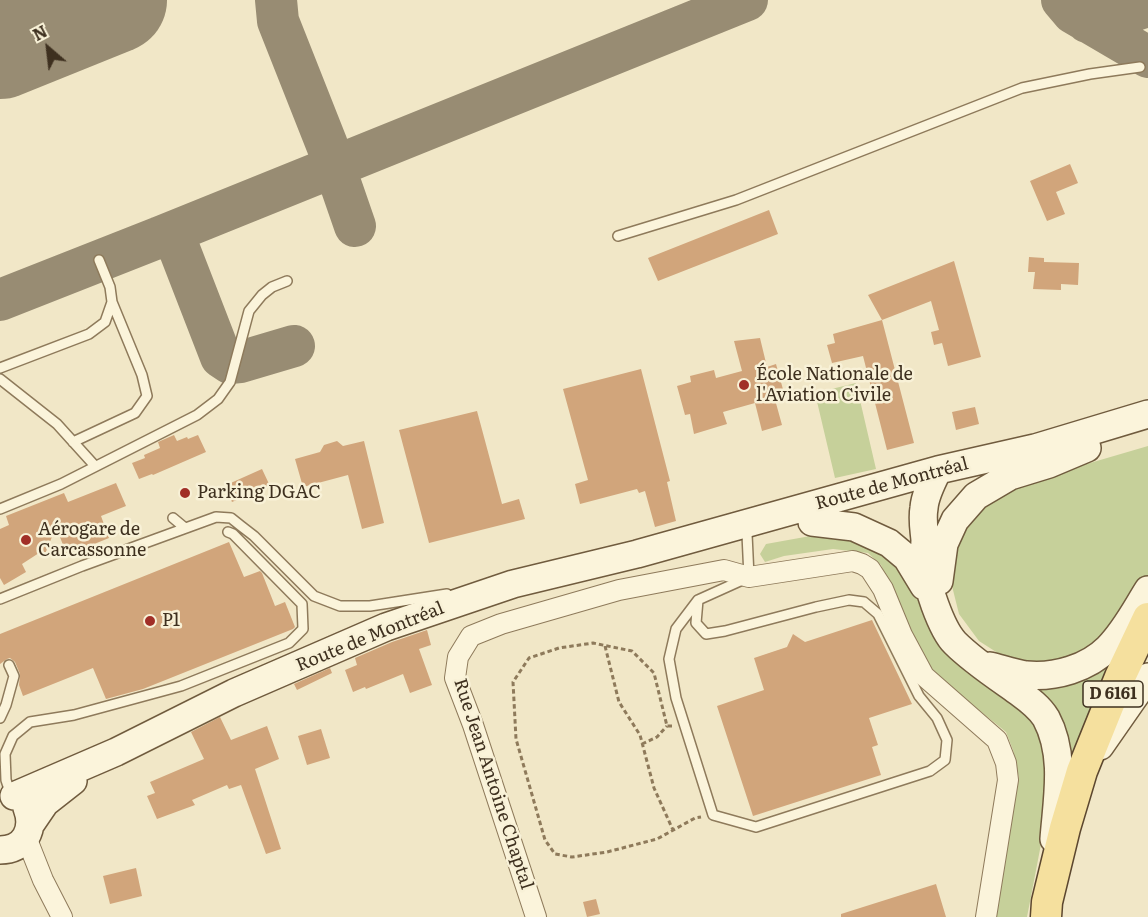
<!DOCTYPE html>
<meta charset="utf-8">
<style>
body{margin:0}
#map{position:relative;width:1148px;height:917px;overflow:hidden;background:#f1e7c7;font-family:Literata,serif}
canvas{display:block}
.north{position:absolute;left:18px;top:18px;width:60px;height:60px;-webkit-text-stroke:4px #f8f1d7;paint-order:stroke;rotate:332deg;font-size:16px;font-weight:700;line-height:24px;text-align:center;color:#3e301f}
.north::after{content:'';display:block;margin:auto;width:21px;height:27px;background:#3e301f;clip-path:polygon(50% 0,100% 100%,50% 72%,0 100%)}
</style>
<div id="map">
<canvas width="1148" height="917"></canvas>
<div class="north">N</div>
</div>
<script>
const c = document.querySelector('canvas').getContext('2d');
c.lineJoin = 'round';
function fill(path, color) {
  c.fillStyle = color;
  c.fill(path, 'evenodd');
}
function trace(path, color, width, dash) {
  c.strokeStyle = color;
  c.lineWidth = width;
  c.lineCap = dash ? 'butt' : 'round';
  c.setLineDash(dash || []);
  c.stroke(path);
}
function drawText(font, color, halo, rows, align = 'center') {
  c.font = font + ' Literata,serif';
  c.lineWidth = 5;
  c.setLineDash([]);
  c.textBaseline = 'middle';
  c.strokeStyle = halo;
  c.fillStyle = color;
  for (const [text, x, y, turn = 0] of rows) {
    c.save();
    c.translate(x, y);
    c.rotate((+turn || 0) * Math.PI / 180);
    c.textAlign = isNaN(turn) ? turn : align;
    if (halo) c.strokeText(text, 0, 0);
    c.fillText(text, 0, 0);
    c.restore();
  }
}
const green = new Path2D(`
 M856,383L876,469L835,478L815,393Z
 M1148,446V578L1096,646L1064,658L1032,664L1004,657L979,641L959,614L950,578L952,542L969,515L1016,483L1090,463Z
 M827,533H851L901,563L948,654L967,673L1011,696L1042,727L1052,787L1027,917H995L1019,778L1013,750L1006,732L942,680L924,661L881,565L868,553L833,549L784,556L765,562L760,554L766,544Z
 M1127,641L1073,780L1032,691Z`);
const taxiway = new Path2D(`
 M276,0L278,21L327,145L355,226
 M1062,0L1073,13L1148,57
 M1087,22L1111,18L1148,6
 M160,237L172,239L178,246L221,357L230,363L240,362L294,346
 M0,300L160,237L747,0`);
const runway = new Path2D(`
 M0,46L114,0`);
const building = new Path2D(`
 M1070,164L1078,183L1056,192L1065,214L1047,221L1030,181Z
 M769,210L778,234L658,281L648,258Z
 M1029,257L1044,258V262L1079,263L1078,285L1061,284V290L1033,289L1035,272H1028Z
 M954,261L981,357L948,366L942,343L934,345L931,332L939,330L931,301L882,320L868,295Z
 M882,320L914,443L887,450L863,356L832,363L827,345L835,343L833,334Z
 M760,338L767,367L776,364L784,393L774,396L782,425L762,431L755,403L723,412L727,424L694,434L690,414L685,415L677,386L691,382L690,376L714,370L716,378L742,371L734,341Z
 M641,369L670,481L667,482L676,521L655,527L645,491L639,493L637,489L580,504L575,484L588,480L563,389Z
 M975,407L979,424L956,430L952,412Z
 M477,411L502,504L519,499L525,519L429,543L399,430Z
 M174,435L177,441L187,437L188,439L198,435L206,452L153,475L152,474L139,479L132,463L145,458L144,455L160,448L158,442Z
 M337,441L343,446L364,441L384,523L362,529L348,475L303,487L295,459L320,452L324,445Z
 M262,469L270,486L232,502L224,486Z
 M116,483L126,506L101,516L109,538L67,555L56,527L45,554L39,553L22,564L26,572L4,585L0,578V529L9,525L6,516L64,493L68,502Z
 M229,542L244,577L260,571L262,573L275,606L285,602L295,627L293,629L143,689L106,699L93,668L23,696L19,685L20,674L15,662L10,658L7,659L0,664V634Z
 M872,620L912,704L869,718L878,745L872,747L881,775L753,816L717,706L764,690L754,658L787,647L793,634L805,642Z
 M427,630L431,645L419,649L432,685L410,693L403,674L366,689L365,687L353,692L345,670L357,665L355,658L392,642Z
 M330,668L332,673L297,690L294,684Z
 M220,717L231,740L267,726L279,759L255,769L281,849L266,854L241,785L229,789L227,785L192,800L195,805L157,819L147,796L155,793L150,782L204,759L191,732Z
 M321,729L330,758L307,765L298,736Z
 M136,868L142,896L110,904L103,876Z
 M936,884L946,917H841V914Z
 M596,899L600,914L587,917L583,902Z`);
const path = new Path2D(`
 M605,646L619,702L640,735L654,788L673,830
 M672,726H667L654,673L632,651L593,643L559,648L529,658L513,682L516,739L545,840L555,854L572,857L607,852L657,839L695,818L701,817
 M642,744L657,737L667,726`);
const lane = new Path2D(`
 M618,236L736,200L1022,88L1090,74L1140,67
 M0,368L89,334L105,322L112,302L110,287L99,260
 M0,379L57,424L95,466
 M73,442L135,413L147,396L142,375L112,302
 M0,509L61,484L197,415L218,399L230,382L249,311L262,295L272,287L287,281
 M173,518L185,528
 M0,599L82,566L216,517L231,518L241,526L254,536L314,596L340,606H370L447,594
 M698,600L696,623L706,634L725,631L816,607L849,600L864,602L878,614L919,696L937,718L947,740L945,760L930,771L756,827L713,815L676,698L669,659L676,629L698,600L749,577L747,534
 M0,718L6,705L14,676L9,665
 M11,795L6,780L5,754L13,736L30,722L74,715L181,686L289,643L303,629L302,604L233,534L228,532`);
const street = new Path2D(`
 M26,837L43,880L62,917
 M536,917L473,725L455,678L458,657L471,636L501,624L619,590L724,570L749,577L853,561L862,564L870,569L883,589L902,635L924,676L997,740L1006,763L1008,780L986,917`);
const secondary = new Path2D(`
 M938,470C932,482 925,495 924,508C922,519 924,529 925,540C925,548 923,555 924,563C926,583 941,629 955,643C972,660 993,674 1013,688C1025,697 1038,705 1046,718C1066,755 1057,799 1054,839
 M812,522L854,527L889,543L907,558L924,586
 M939,581L944,544L955,520L976,496L1010,476L1049,464L1087,448
 M990,666C1002,669 1014,673 1026,675C1055,678 1088,668 1108,648C1125,631 1136,609 1148,590
 M1100,746L1148,677
 M14,796L116,752L234,693L386,627L513,584L637,554L938,470L1035,448L1148,414
 M30,825L45,803L73,781
 M0,850C25,850 35,829 27,808`);
const primary = new Path2D(`
 M1046,917L1047,902L1065,828L1082,771L1120,677L1148,618`);
const markers = [
 [744,385,6,"#a12f27"],
 [185,493,6,"#a12f27"],
 [26,540,6,"#a12f27"],
 [150,621,6,"#a12f27"]
];
const shields = [
 [1113,694,60]
];
const shieldNames = [
 ["D 6161",1113,694]
];
const poiNames = [
 ["École Nationale de",756,375],
 ["l'Aviation Civile",756,396],
 ["Parking DGAC",197,493],
 ["Aérogare de",38,530],
 ["Carcassonne",38,551],
 ["P1",162,621]
];
const streetNames = [
 ["Route de Montréal",892,484,-15],
 ["Route de Montréal",370,637,-22],
 ["Rue Jean Antoine Chaptal",493,784,72]
];
fill(green, '#c6d09a');
trace(taxiway, '#988c73', 42);
trace(runway, '#988c73', 106);
fill(building, '#d1a57b');
trace(lane, '#8e7a5b', 12);
trace(street, '#8e7a5b', 22);
trace(secondary, '#705b3e', 30);
trace(primary, '#5c472f', 33);
trace(path, '#8e7a5b', 3, [4.5, 3]);
trace(lane, '#fbf4db', 9);
trace(street, '#fbf4db', 20);
trace(secondary, '#fbf4db', 27);
trace(primary, '#f5e09e', 30);
for (const [x, y, r, color] of markers) {
  const dot = new Path2D();
  dot.arc(x, y, r, 0, 2 * Math.PI);
  c.fillStyle = color;
  c.fill(dot);
  trace(dot, '#f8f1d7', 2);
}
for (const [x, y, w] of shields) {
  const box = new Path2D();
  box.roundRect(x - w / 2, y - 13, w, 26, 4.5);
  c.fillStyle = '#f8f1d7';
  c.fill(box);
  trace(box, '#3e301f', 1.5);
}
drawText('bold 16px', '#3e301f', null, shieldNames);
drawText('18px', '#3e301f', '#f8f1d7', poiNames, 'left');
drawText('18px', '#3e301f', '#f8f1d7', streetNames);
</script>
